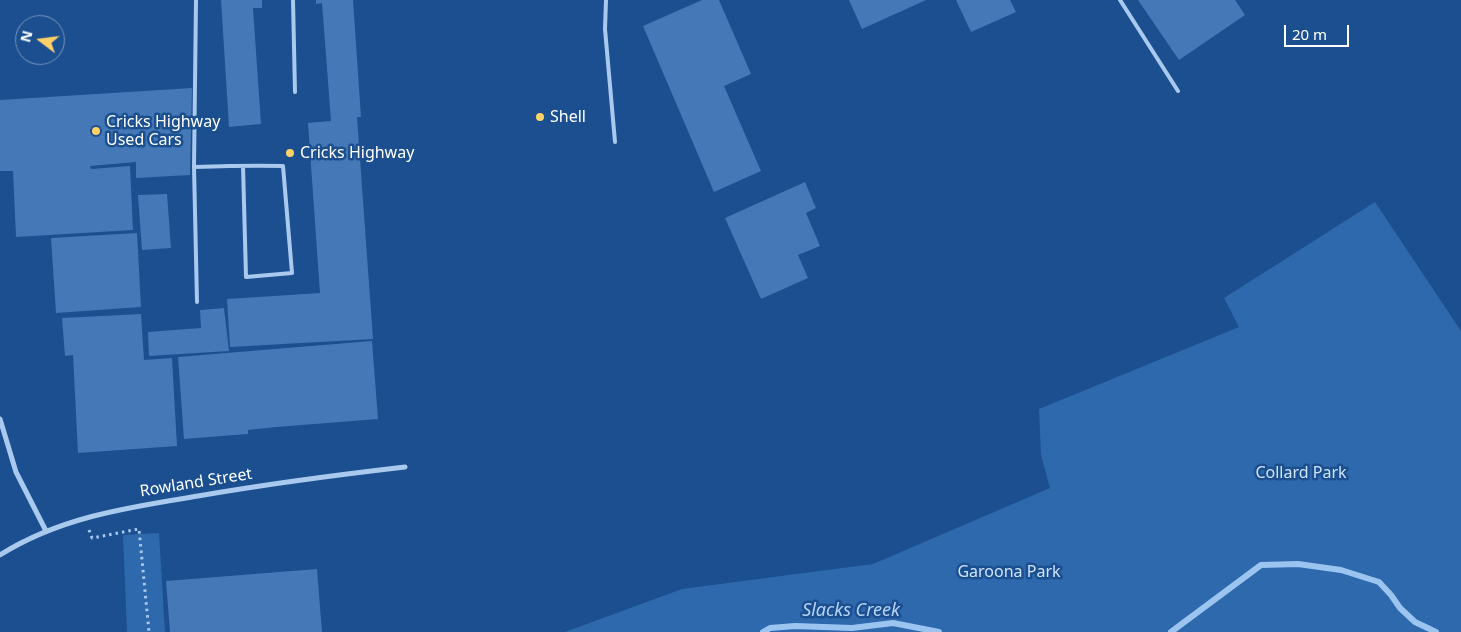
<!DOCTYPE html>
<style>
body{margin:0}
#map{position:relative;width:1461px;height:632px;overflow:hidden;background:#1b4f8f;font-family:"Noto Sans",sans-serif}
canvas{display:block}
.north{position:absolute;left:15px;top:15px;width:50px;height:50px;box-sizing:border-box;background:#1b4f8f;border:1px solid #7695bc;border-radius:50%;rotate:285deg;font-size:14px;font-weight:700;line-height:20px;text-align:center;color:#fff}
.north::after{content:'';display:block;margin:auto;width:18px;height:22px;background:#ffd166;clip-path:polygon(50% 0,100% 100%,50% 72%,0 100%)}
.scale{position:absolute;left:1284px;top:25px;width:65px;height:22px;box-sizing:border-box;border:2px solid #fff;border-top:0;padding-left:6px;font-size:15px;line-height:18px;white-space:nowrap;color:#fff;-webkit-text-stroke:4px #1b4f8f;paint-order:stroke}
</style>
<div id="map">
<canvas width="1461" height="632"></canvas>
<div class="north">N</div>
<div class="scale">20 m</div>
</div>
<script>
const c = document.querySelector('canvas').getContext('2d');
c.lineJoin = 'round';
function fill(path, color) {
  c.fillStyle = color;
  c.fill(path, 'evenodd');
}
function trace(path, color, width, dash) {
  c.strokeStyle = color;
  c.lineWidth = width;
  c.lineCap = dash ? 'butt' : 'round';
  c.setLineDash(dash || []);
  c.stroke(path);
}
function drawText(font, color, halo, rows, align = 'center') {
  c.font = font + ' "Noto Sans",sans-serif';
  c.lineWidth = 5;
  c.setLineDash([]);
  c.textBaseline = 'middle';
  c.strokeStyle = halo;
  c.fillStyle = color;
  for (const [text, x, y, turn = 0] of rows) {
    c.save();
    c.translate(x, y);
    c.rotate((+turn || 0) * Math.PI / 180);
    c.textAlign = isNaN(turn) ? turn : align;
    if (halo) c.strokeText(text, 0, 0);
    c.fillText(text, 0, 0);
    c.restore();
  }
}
const green = new Path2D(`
 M1375,202L1461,331V632H565L682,589L873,564L1050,488L1041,455L1039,409L1239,327L1224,298Z
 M159,533L165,632H127L123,535Z`);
const stream = new Path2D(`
 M763,632L770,628L795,626L852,628L893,623L939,632
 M1171,632L1261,565L1298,564L1341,570L1379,582L1391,595L1400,608L1415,622L1436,632`);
const building = new Path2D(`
 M221,0H262V8H253L261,124L229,127Z
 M316,0H353L361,117H357L373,339L230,347L227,299L320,293L308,123L331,121L322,3L316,4Z
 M702,0H719L751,74L724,86L761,171L714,192L643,26Z
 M849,0H926L862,29Z
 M956,0H1010L1016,12L971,32Z
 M1138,0H1235L1245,15L1179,60Z
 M192,88L190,175L136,178V162L90,166L91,169L130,166L133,230L16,237L13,171H0V100Z
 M805,182L816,208L806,213L820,246L798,255L808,278L761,299L725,218Z
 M167,194L171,248L142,250L138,195Z
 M137,233L141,307L56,313L51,238Z
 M224,308L229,351L149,356L148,332L201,328L200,310Z
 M141,314L144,360L172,358L177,446L78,453L73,355L65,356L62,318Z
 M372,341L378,419L276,427L248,430V434L184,439L178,357Z
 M317,569L322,632H170L166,581Z`);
const path = new Path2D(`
 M89,530L92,538L139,529L149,632`);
const service = new Path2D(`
 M196,0L194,167L197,302
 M293,0L295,92
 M606,0L605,29L615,142
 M1120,0L1178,91
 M194,167C223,166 253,165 283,166L292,273L246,277L243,166`);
const minor = new Path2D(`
 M0,419L16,472L46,531
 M0,555C60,517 130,507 198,496C267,484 336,475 405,467`);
const markers = [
 [540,117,5,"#ffd166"],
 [96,131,5,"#ffd166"],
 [290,153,5,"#ffd166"]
];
const poiNames = [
 ["Shell",550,117],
 ["Cricks Highway",106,122],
 ["Used Cars",106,140],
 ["Cricks Highway",300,153]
];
const parkNames = [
 ["Collard Park",1301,473],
 ["Garoona Park",1009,572]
];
const streetNames = [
 ["Rowland Street",196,483,-9]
];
const waterNames = [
 ["Slacks Creek",851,611]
];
fill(green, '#2e69ad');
trace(stream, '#9cc4f0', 6);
fill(building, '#4478b7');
trace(path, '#a9c9ee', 3, [2.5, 4]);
trace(service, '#a9c9ee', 4);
trace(minor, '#a9c9ee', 5);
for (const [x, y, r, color] of markers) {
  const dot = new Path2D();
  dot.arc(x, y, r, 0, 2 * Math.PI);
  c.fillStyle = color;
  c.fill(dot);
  trace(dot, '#1b4f8f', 2);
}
drawText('16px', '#fff', '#1b4f8f', poiNames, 'left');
drawText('16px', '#cfe3fa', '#1b4f8f', parkNames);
drawText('16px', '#fff', '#1b4f8f', streetNames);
drawText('italic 18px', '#b5d3f5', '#1b4f8f', waterNames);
</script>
